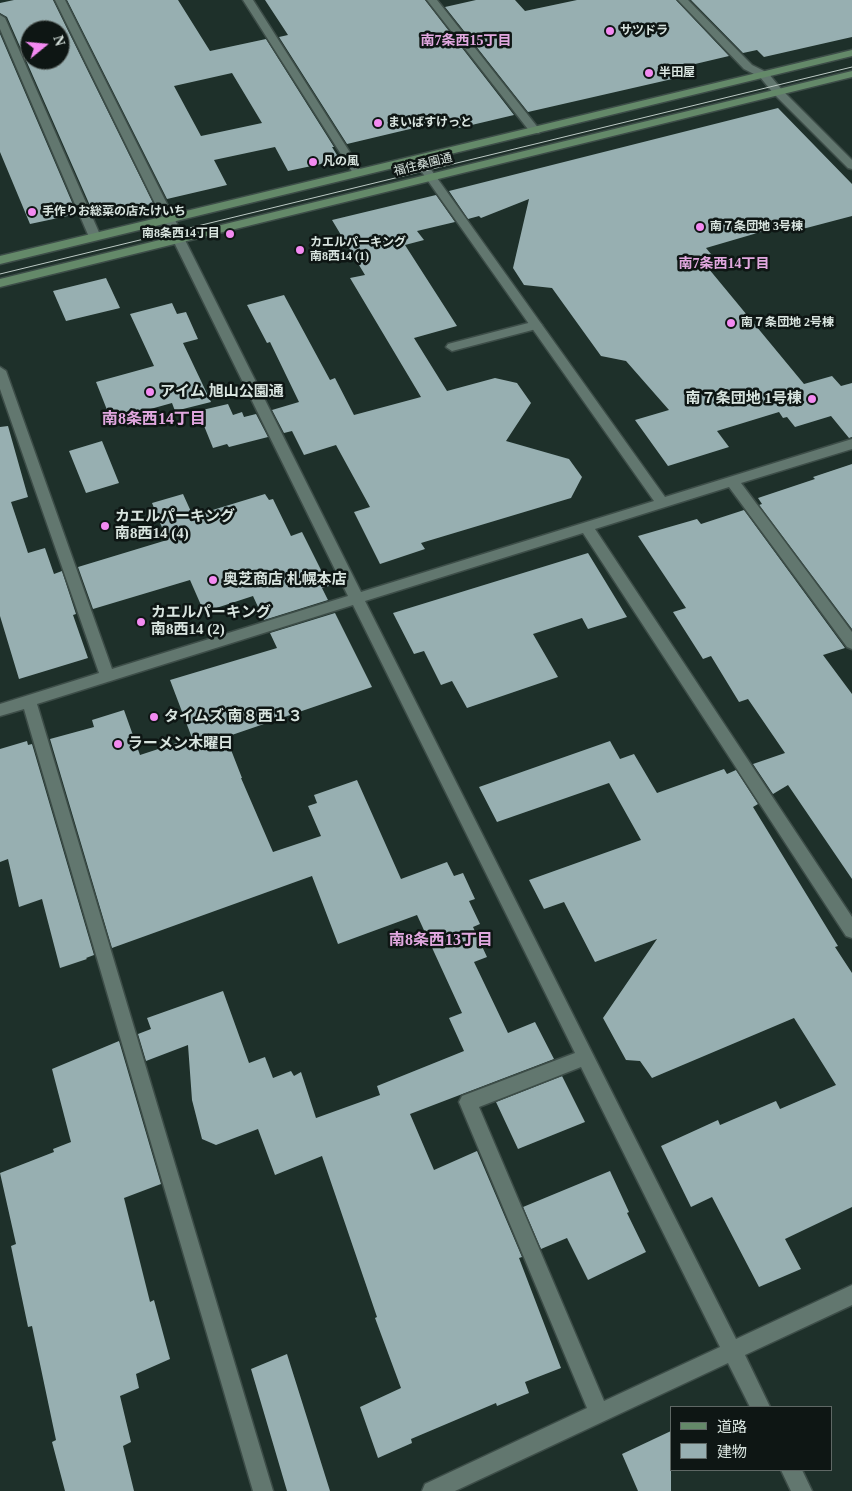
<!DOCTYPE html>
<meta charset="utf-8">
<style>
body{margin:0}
#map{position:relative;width:852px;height:1491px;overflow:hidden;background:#1e302a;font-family:"Times New Roman","Noto Sans JP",serif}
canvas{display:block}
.legend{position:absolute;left:670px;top:1406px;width:162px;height:65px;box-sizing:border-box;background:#0e1614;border:1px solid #5f6865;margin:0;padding:6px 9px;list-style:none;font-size:15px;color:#d8e4df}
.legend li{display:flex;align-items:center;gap:10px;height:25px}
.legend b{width:25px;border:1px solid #5f6865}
.north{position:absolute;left:20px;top:20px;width:50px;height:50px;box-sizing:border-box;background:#0e1614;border:1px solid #5f6865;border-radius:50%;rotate:73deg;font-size:14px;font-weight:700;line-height:20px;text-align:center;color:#d8e4df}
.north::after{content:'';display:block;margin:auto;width:18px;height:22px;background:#f38af1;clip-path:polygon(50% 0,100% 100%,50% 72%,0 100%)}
</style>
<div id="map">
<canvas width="852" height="1491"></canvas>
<ul class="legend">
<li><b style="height:6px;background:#648969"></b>道路</li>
<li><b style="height:14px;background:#97afb1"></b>建物</li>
</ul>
<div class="north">N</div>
</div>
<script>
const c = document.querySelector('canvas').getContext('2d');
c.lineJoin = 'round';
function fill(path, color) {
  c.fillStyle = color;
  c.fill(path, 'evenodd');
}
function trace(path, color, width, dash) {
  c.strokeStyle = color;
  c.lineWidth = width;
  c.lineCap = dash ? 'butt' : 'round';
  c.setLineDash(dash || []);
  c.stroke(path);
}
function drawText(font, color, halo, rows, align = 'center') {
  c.font = font + ' "Times New Roman","Noto Sans JP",serif';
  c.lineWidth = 5;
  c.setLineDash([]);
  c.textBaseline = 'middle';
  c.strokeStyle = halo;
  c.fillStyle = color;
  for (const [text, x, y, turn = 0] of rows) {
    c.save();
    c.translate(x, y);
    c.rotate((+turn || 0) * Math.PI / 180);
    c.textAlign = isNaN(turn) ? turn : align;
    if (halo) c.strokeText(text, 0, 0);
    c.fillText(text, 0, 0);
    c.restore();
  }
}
const building = new Path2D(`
 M14,0H53L153,203L141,207L142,210L106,218L105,215L95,217L7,17L0,13V3ZM30,30H60V60H30Z
 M67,0H178L210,51L266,39L334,147H332L340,160L288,171L275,147L214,160L227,185L167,199ZM232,73L262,123L201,136L174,86Z
 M265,0H425L514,115L459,128L452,119L347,144L279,37L288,35Z
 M476,0H515L525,11L577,0H676L729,56L674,69L681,77L528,112L445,7Z
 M691,0H852V37L764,57L757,50L743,53Z
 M0,34L77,214L30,224L0,152Z
 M778,108L852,184V216L795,231L788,224L706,248L711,254L699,257L804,384L832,376L841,386L852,383V437L849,438L831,416L795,427L787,417L783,418L779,412L717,431L729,447L668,466L635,420L669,410L626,361L601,356L552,288L524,285L513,268L529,199L481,218L479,216L468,219L449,191Z
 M436,195L455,222L417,231L424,240L405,245L457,326L414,338L447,391L495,378L517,383L531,403L506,441L569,459L582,477L571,498L421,543L425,549L380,564L354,512L370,507L336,445L304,455L292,431L284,433L272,410L299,402L270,342L267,343L247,305L284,295L330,380L335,378L354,415L421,397L350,278L365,275L332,220Z
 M106,278L120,308L66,321L53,291Z
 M172,303L177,314L186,312L198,339L183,343L211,402L175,411L172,403L111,420L96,382L154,366L130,314Z
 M228,404L233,415L242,412L244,417L256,414L268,437L229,447L227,444L213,448L198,411Z
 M8,426L28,497L11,502L28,553L45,548L54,574L62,571L76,614L73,615L88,658L19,679L0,616V427Z
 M102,441L119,483L86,493L69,451Z
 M852,464V629L759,505L762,504L758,498L815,479L813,477Z
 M183,494L193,516L265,494L269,500L273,499L291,536L302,532L329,586L322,588L328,600L264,620L253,596L204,612L190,580L93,609L78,567L167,540L152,503Z
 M744,510L845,648L823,655L852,694V879L788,785L773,794L753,764L785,753L748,699L739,702L711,656L703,659L673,612L686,608L638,536L697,519L701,524Z
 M588,553L627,617L588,629L582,618L533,634L558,677L467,708L452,681L441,685L424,651L414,654L393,613Z
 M335,613L372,687L226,737L242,778H241L273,852L321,836L308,806L317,803L314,795L357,780L401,879L447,862L454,876L463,873L475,899L469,901L480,924L473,927L487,957L474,962L508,1033L535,1022L554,1059L410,1114L434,1170L477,1151L522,1257L519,1258L561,1368L525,1382L529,1393L497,1406L496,1403L411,1439L412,1443L378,1458L360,1407L401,1388L375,1318L377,1317L322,1156L275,1175L258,1129L216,1145L202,1139L192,1100L188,1045L146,1061L138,1034L151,1029L147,1018L223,991L249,1063L265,1057L273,1078L291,1071L294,1076L301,1072L316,1118L380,1095L377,1086L464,1051L449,1018L462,1013L417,915L338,944L312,876L112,948L50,739L94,727L92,720L124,710L140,755L192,738L170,680L277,648L270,633Z
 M27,741L28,745L32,744L94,955L86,958L87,959L60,968L42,899L19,907L8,859L0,862V749Z
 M610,741L620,759L634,754L657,793L724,769L727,774L736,770L758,804L753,807L838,946L835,947L852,973V1207L785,1239L801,1269L759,1287L712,1197L691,1207L661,1146L718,1120L720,1125L776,1101L780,1109L836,1085L794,1018L652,1078L640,1061L626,1060L603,1018L657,939L595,962L564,902L544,909L529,880L641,840L609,783L497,822L479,787Z
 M119,1041L161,1184L124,1198L150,1302L154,1300L170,1359L136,1374L139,1388L120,1396L131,1442L123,1446L134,1491H65L52,1442L56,1440L32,1326L28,1327L11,1246L16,1244L0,1173L54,1152L53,1149L71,1142L52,1069Z
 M562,1076L585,1122L518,1149L496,1102Z
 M610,1171L629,1212L627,1213L646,1252L588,1280L567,1238L541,1249L523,1207Z
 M287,1354L330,1491H287L251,1369Z
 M671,1431V1491H638L622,1454Z`);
const lane = new Path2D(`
 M0,15L5,18L101,237L99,239L95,240L89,237L0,29Z
 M536,321L542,325L540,328L452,351L446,347L448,344Z`);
const street = new Path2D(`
 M55,0H65L361,592L654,501L414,161L413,159L414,157H422L665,497L852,439V449L741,483L852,632V649L847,647L729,487L595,529L852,917V938L846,936L583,533L365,601L736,1339L852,1285V1305L745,1355L770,1407H750L728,1363L455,1491H422L425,1484L587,1408L459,1102L462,1096L575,1053L353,605L37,704L273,1491H253L24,709L0,716V704L99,673L0,389V367L6,371L112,669L348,596ZM581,1067L720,1347L604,1401L479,1107Z
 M243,0H253L363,173L362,175H354L353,173Z
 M427,0H437L539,129L540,131L539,133H531Z
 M678,0H688L752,65L768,73L782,90L852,160V169L848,168L774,94L760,77L744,69Z
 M781,1470H802L812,1491H791Z`);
const secondary = new Path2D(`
 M852,50V56L0,264V256Z
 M852,71V77L0,287V279Z`);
const tram = new Path2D(`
 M0,274L852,67`);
const markers = [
 [610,31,5,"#f38af1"],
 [649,73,5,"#f38af1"],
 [378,123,5,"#f38af1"],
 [313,162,5,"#f38af1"],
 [32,212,5,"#f38af1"],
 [700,227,5,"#f38af1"],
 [230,234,5,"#f38af1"],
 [300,250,5,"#f38af1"],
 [731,323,5,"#f38af1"],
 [150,392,5,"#f38af1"],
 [812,399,5,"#f38af1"],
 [105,526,5,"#f38af1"],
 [213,580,5,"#f38af1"],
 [141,622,5,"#f38af1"],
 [154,717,5,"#f38af1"],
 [118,744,5,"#f38af1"]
];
const farPoinames = [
 ["サツドラ",620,31],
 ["半田屋",659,73],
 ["まいばすけっと",388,123],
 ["凡の風",323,162],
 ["手作りお総菜の店たけいち",42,212],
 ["南７条団地 3号棟",710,227],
 ["南8条西14丁目",220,234,"right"],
 ["カエルパーキング",310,243],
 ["南8西14 (1)",310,257],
 ["南７条団地 2号棟",741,323]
];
const farStreetnames = [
 ["福住桑園通",423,165,-14]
];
const farNeighbourhoodnames = [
 ["南7条西15丁目",466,41],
 ["南7条西14丁目",724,264]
];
const poiNames = [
 ["アイム 旭山公園通",160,392],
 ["南７条団地 1号棟",802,399,"right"],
 ["カエルパーキング",115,517],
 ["南8西14 (4)",115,534],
 ["奥芝商店 札幌本店",223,580],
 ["カエルパーキング",151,613],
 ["南8西14 (2)",151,630],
 ["タイムズ 南８西１３",164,717],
 ["ラーメン木曜日",128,744]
];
const neighbourhoodNames = [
 ["南8条西14丁目",154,420],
 ["南8条西13丁目",441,941]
];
fill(building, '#97afb1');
trace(lane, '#3d4d48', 3);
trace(street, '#3d4d48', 3);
trace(secondary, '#3d4d48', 3);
fill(lane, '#62776f');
fill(street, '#62776f');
fill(secondary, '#648969');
trace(tram, '#bcc9c4', 1);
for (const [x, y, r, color] of markers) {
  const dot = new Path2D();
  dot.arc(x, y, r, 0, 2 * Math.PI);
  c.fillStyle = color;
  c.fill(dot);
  trace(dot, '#0e1614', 2);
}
drawText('bold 12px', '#d8e4df', '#0e1614', farPoinames, 'left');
drawText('12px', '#d8e4df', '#0e1614', farStreetnames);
drawText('bold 14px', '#e1a7df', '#0e1614', farNeighbourhoodnames);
drawText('bold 15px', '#d8e4df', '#0e1614', poiNames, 'left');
drawText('bold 16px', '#e1a7df', '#0e1614', neighbourhoodNames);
</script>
